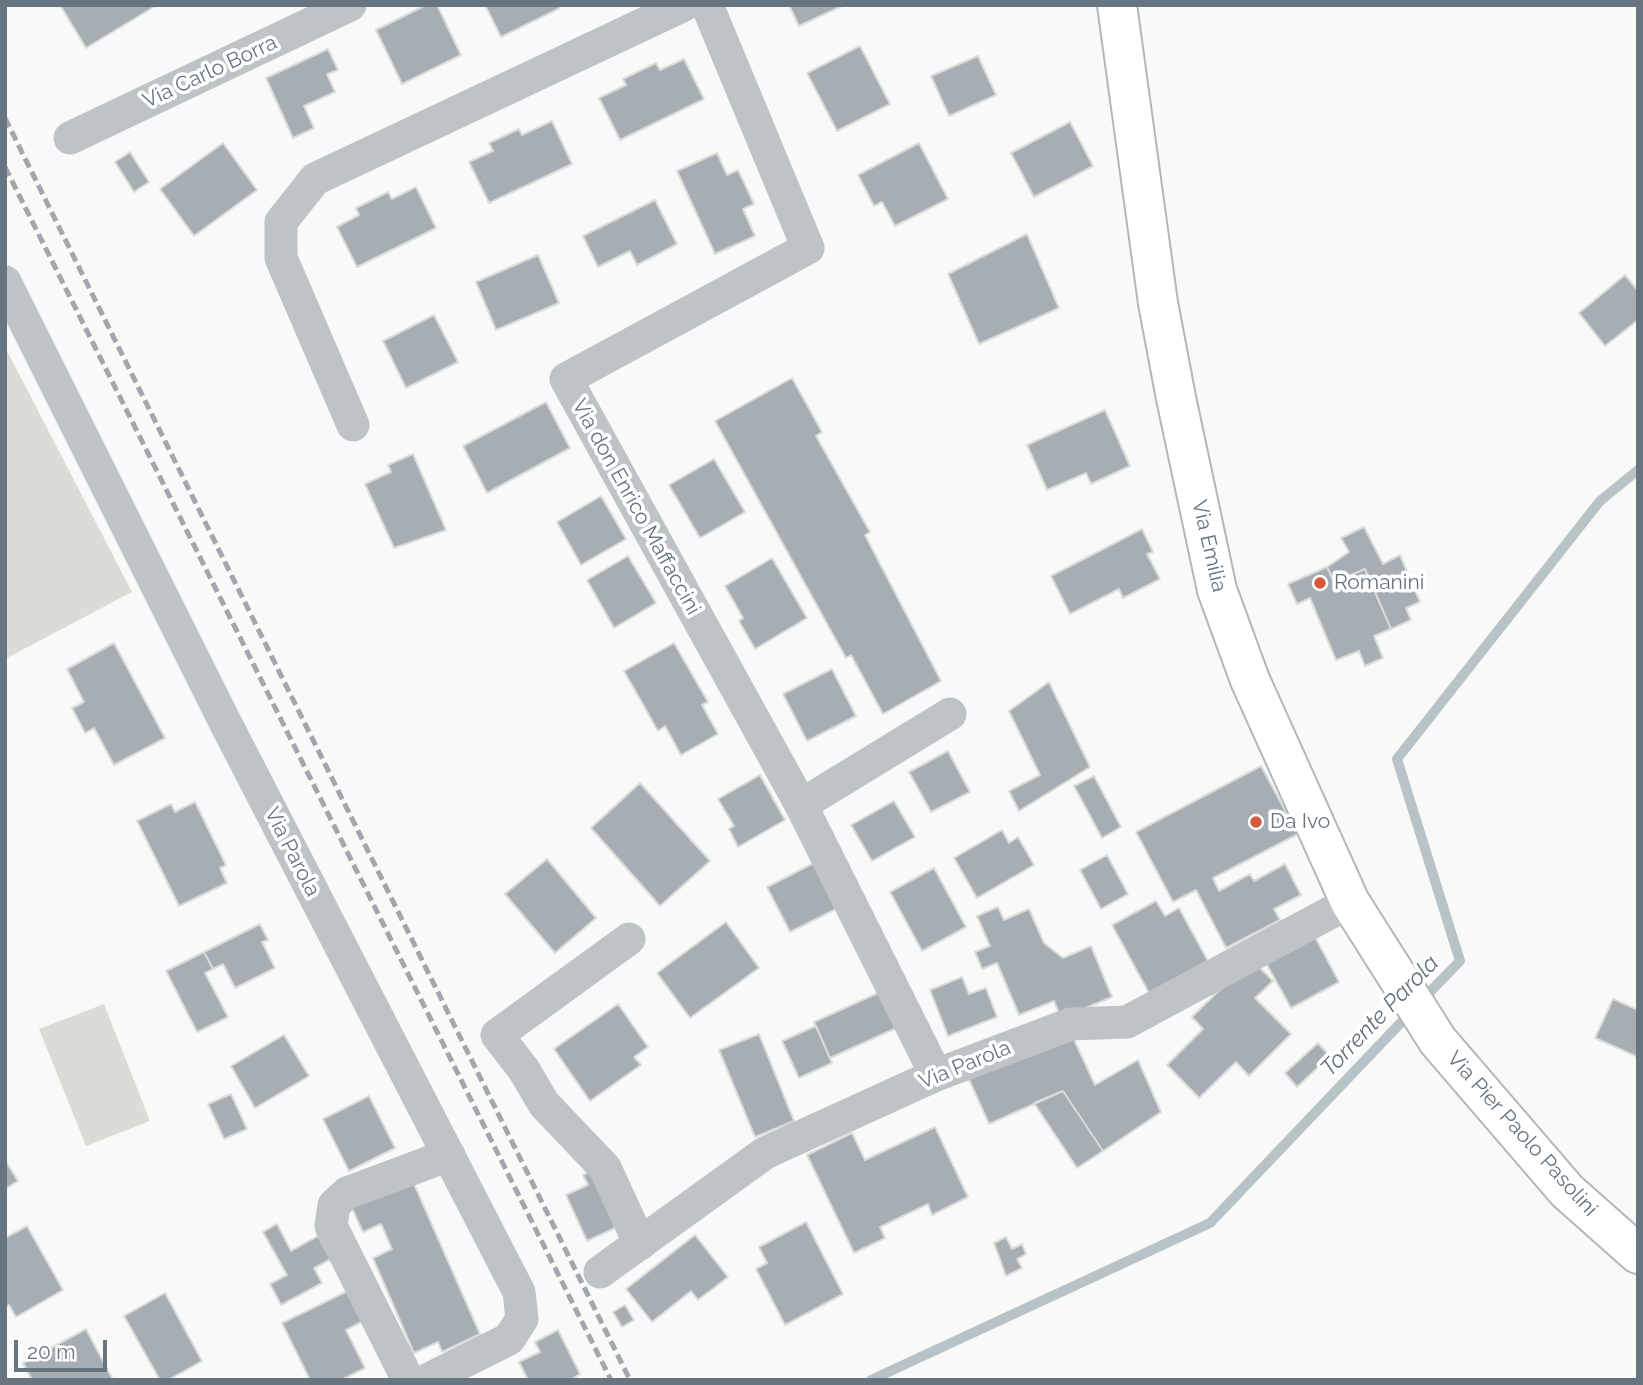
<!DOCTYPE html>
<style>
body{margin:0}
#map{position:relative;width:1643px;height:1385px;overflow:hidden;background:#f9f9f7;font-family:Raleway,sans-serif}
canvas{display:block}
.frame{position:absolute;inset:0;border:7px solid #66757f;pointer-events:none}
.scale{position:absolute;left:14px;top:1340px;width:93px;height:32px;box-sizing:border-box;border:4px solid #66757f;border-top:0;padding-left:9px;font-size:21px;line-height:24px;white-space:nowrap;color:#66757f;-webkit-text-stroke:5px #fff;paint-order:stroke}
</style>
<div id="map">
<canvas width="1643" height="1385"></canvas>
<div class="frame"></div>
<div class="scale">20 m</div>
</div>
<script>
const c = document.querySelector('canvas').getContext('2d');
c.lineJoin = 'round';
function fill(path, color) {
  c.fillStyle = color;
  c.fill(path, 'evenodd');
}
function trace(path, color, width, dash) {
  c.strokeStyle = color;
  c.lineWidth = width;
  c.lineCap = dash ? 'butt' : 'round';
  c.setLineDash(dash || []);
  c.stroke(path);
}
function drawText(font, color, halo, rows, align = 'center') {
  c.font = font + ' Raleway,sans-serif';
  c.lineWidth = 7;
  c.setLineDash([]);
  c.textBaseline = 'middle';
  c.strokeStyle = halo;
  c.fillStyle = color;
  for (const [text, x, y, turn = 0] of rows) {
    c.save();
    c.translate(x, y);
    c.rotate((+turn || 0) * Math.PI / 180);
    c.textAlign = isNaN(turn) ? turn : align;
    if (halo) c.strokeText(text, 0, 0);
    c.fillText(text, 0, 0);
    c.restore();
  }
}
const green = new Path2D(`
 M5,347L132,592L5,659Z
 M104,1004L150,1121L86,1146L39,1029Z`);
const stream = new Path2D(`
 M1421,1001L1460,961L1397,759L1600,501L1638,470
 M871,1380L1210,1223L1411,1012`);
const building = new Path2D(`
 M60,5H157L86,48Z
 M426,5H437L461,55L402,84L376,30Z
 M485,5H559L560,8L501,37Z
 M789,5H844L799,26Z
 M860,46L890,104L837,131L807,73Z
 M328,49L338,70L327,74L335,92L304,106L314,128L293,138L266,78Z
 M978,56L996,95L949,116L931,76Z
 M684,59L704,99L620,140L599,98L626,85L623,79L656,63L660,70Z
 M552,121L572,164L489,203L469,162L493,151L489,143L519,129L522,135Z
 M1070,122L1093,166L1034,197L1011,153Z
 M223,143L257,190L194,236L160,189Z
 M919,143L948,199L895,226L882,202L874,206L858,175Z
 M130,152L149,182L134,192L115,162Z
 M717,153L727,175L738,170L754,204L743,209L755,236L715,254L677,171Z
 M416,187L436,228L357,267L337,227L359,215L356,208L388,192L392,199Z
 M655,200L677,244L637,265L630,251L598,267L583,236Z
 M1027,234L1059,308L979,344L948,274Z
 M538,255L559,303L496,330L476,282Z
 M1625,275L1638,291V320L1605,346L1579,313Z
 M434,315L458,362L406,388L383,341Z
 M792,378L822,432L816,436L870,532L865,535L941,681L883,714L851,655L846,658L715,421Z
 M546,402L570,448L487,493L463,446Z
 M1105,410L1130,466L1091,484L1086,473L1047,490L1027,445Z
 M413,454L446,530L394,548L365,484L391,472L388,465Z
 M714,459L745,512L700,538L669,485Z
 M601,496L626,539L581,565L557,522Z
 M1364,527L1383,564L1400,555L1420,602L1406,608L1411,620L1391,629L1365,569L1334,582L1327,567L1349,552L1341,538Z
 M1142,529L1153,552L1147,554L1160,579L1123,598L1119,589L1070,614L1051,576Z
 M628,556L656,603L614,628L587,580Z
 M772,558L807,618L755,649L739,621L743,618L725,586Z
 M1327,567L1334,582L1365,569L1391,629L1374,636L1383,658L1365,666L1359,651L1336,660L1310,598L1297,604L1288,584Z
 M114,643L165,738L114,765L94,728L85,733L72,708L84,702L67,669Z
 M674,643L708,702L702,705L718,734L681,755L665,726L658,731L624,671Z
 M832,669L856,716L807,741L783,694Z
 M1049,682L1090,767L1019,811L1009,791L1040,775L1009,711Z
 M948,751L970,792L931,812L909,772Z
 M1261,766L1298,834L1213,878L1219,891L1250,874L1254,881L1285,864L1301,895L1274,909L1280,920L1226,948L1196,890L1173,902L1136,832Z
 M760,775L785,820L738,847L729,829L734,826L718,799Z
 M1094,776L1121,827L1102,838L1074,786Z
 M640,783L710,861L660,906L591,828Z
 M894,801L915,837L872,861L851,825Z
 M195,802L226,865L220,868L227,883L179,906L137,821L171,804L175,812Z
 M1002,830L1009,843L1018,837L1034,865L977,898L954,858Z
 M1107,855L1128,894L1101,909L1080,870Z
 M547,859L596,918L555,953L505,894Z
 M814,863L836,909L790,932L767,887Z
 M934,868L966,927L922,951L890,892Z
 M1156,901L1165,916L1179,908L1208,961L1149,993L1112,925Z
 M998,907L1004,920L1029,909L1044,943L1063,958L1091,946L1112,997L1061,1018L1054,1001L1019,1015L997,963L982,969L975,952L990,946L977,916Z
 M726,922L759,968L690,1018L657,973Z
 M260,924L268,940L262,942L275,968L235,988L223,964L213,969L204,952Z
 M1315,937L1339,982L1291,1008L1266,963Z
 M204,952L213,969L205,973L228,1017L197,1032L166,971Z
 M1251,959L1273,981L1255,998L1291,1034L1249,1076L1236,1062L1199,1098L1167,1065L1203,1029L1192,1017Z
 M962,977L969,994L986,988L997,1017L948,1036L930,990Z
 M887,989L903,1025L830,1058L814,1022Z
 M1613,999L1638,1010V1057L1595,1038Z
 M618,1004L648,1047L634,1057L641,1065L590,1101L554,1049Z
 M816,1026L832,1063L799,1078L782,1041Z
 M1070,1031L1095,1085L1138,1060L1161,1112L1103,1151L1063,1091L989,1124L968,1077Z
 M759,1034L794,1121L755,1137L719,1050Z
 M284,1035L309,1076L255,1108L231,1066Z
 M1318,1043L1330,1056L1297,1087L1285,1073Z
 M1063,1091L1103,1151L1077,1168L1034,1103Z
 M231,1094L247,1129L224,1139L208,1104Z
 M369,1096L395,1148L349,1171L323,1119Z
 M935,1127L968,1197L932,1215L928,1204L880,1227L885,1238L854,1253L807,1155L852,1133L865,1160Z
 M5,1160L18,1181L5,1189Z
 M595,1169L615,1228L587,1241L566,1195L588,1185L583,1175Z
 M411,1177L480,1334L442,1352L438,1342L414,1353L373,1258L392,1249L381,1224L363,1232L350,1204Z
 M806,1222L843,1294L785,1325L756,1269L767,1263L759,1247Z
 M277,1224L291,1251L318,1236L331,1259L314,1268L322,1283L281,1305L270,1284L287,1275L263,1232Z
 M27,1226L63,1290L16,1317L9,1305L5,1307V1238Z
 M695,1235L728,1277L698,1300L691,1291L652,1322L626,1289Z
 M1006,1237L1012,1249L1022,1244L1026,1254L1017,1259L1022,1268L1006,1276L994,1243Z
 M354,1288L369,1318L346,1330L365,1368L341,1380H310L282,1323Z
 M165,1293L202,1361L168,1380H160L124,1316Z
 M625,1305L634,1320L622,1327L613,1312Z
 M86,1329L113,1380H32L23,1363Z
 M558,1330L580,1374L570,1380H528L519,1362L540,1352L535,1342Z`);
const minor = new Path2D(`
 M707,5L808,248L566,379L801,805L936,1075
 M70,138L350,5
 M5,282L224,720L519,1292L522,1319L509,1339L427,1380
 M353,425L281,258V222L315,179L684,5
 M801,805L950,714
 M629,939L497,1035L524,1070L544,1104L605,1168L640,1244
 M600,1272L765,1153L936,1075L1071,1024L1127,1022L1350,902
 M408,1380L331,1226L334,1205L347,1193L449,1155`);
const major = new Path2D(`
 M1117,5L1158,303L1176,398L1217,590L1250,680L1350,902L1438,1041L1567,1191L1638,1254`);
const rail = new Path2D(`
 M5,118L630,1380
 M5,167L611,1380`);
const markers = [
 [1320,583,7,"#d55a3b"],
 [1256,822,7,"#d55a3b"]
];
const streetNames = [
 ["Via Carlo Borra",210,72,-25],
 ["Via don Enrico Maffaccini",636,507,61],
 ["Via Emilia",1209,546,77],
 ["Via Parola",292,852,63],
 ["Via Parola",965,1065,-22],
 ["Via Pier Paolo Pasolini",1522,1134,48]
];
const poiNames = [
 ["Romanini",1334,583],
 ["Da Ivo",1270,822]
];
const waterNames = [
 ["Torrente Parola",1380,1016,-46]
];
fill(green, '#d9ddd6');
trace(stream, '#b7c3c6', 10);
fill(building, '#a6aeb3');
trace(building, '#dbdbd9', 2);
trace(major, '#b2b7bb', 42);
trace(minor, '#bec3c6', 33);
trace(major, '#fff', 38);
trace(rail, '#a1a7ac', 5, [10, 5]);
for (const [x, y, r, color] of markers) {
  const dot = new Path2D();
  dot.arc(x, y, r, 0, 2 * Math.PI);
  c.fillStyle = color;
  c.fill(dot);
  trace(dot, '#fff', 2.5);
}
drawText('21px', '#66757f', '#fff', streetNames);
drawText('21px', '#66757f', '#fff', poiNames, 'left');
drawText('italic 23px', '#617379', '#fff', waterNames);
</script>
